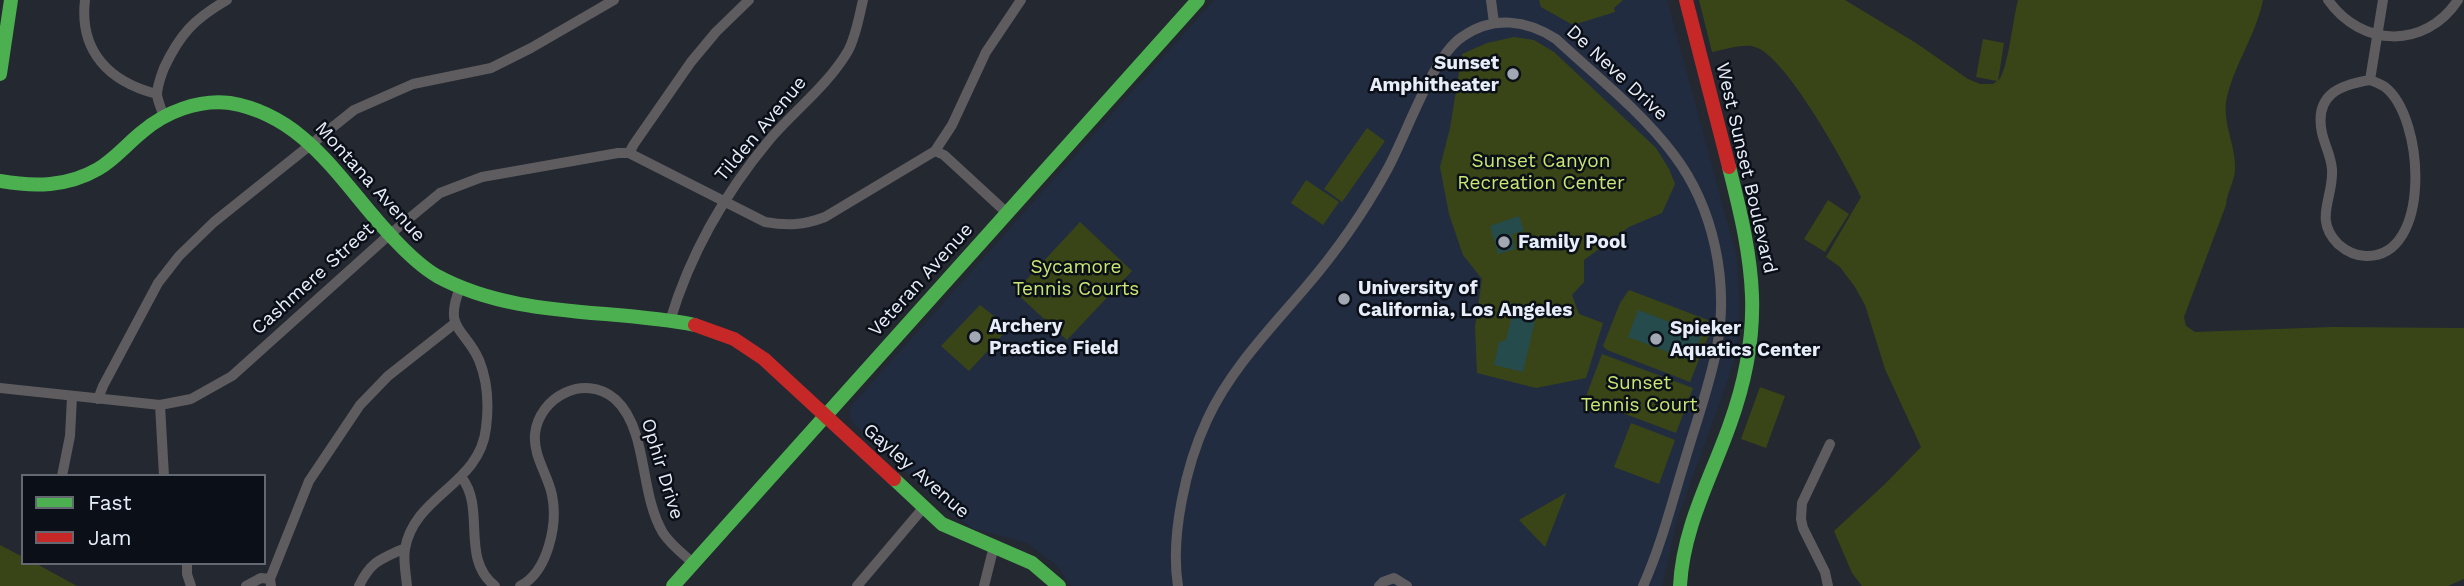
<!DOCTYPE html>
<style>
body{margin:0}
#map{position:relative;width:2464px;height:586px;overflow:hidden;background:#232831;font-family:"Work Sans",sans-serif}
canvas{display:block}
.legend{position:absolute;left:21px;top:474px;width:245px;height:91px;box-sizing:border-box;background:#0b0f17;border:2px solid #636871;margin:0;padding:9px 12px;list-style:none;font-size:21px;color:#e7edf9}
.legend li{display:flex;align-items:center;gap:14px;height:35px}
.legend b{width:35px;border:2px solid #636871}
</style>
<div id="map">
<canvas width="2464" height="586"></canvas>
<ul class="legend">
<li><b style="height:9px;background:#4caf50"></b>Fast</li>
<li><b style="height:9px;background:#c62828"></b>Jam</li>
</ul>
</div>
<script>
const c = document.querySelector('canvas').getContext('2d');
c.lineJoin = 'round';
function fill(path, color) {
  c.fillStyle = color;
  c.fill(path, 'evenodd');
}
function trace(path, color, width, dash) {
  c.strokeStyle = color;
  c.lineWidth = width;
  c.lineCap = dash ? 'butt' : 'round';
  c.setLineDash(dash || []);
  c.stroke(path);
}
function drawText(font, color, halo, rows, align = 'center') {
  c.font = font + ' "Work Sans",sans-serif';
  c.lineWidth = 5;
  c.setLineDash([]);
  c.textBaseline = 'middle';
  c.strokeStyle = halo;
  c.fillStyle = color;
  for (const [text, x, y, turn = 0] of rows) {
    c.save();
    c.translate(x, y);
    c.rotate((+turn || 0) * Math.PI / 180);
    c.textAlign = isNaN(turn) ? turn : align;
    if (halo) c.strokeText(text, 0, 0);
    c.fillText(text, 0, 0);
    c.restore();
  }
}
const built = new Path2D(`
 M1214,0H1667L1737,258L1740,312L1737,347L1729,377L1677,520L1662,586H1071L1056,565L1027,543L972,528L948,511L852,422L849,413L851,406Z`);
const green = new Path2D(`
 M1539,0H1623L1614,8L1615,12L1573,25L1541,7Z
 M1699,0H1845L1916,43L1968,79L1980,84H1993L1997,81L1976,77L1983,39L2004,43L1998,81C2008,71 2013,18 2018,0H2263C2256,35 2235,63 2227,97C2221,120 2236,145 2235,168C2235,181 2227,192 2226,205L2184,317L2186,326L2195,332L2332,327L2464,328V579L2448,586H1862L1852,573L1834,531L1885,484L1921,447L1885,369L1865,305L1855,287L1840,267L1826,257L1861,197C1846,166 1786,56 1755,47C1744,43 1724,50 1712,52Z
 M1514,37L1534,40L1554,52L1656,148L1669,169L1675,184L1662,213L1629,227L1584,260V282L1572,295L1579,314L1603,323L1586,378L1536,388L1477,373L1475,327L1482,279L1463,255L1449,214L1440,167L1450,128L1462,54L1487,43Z
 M1367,128L1385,141L1342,202L1324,189Z
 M1306,180L1339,202L1323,225L1291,203Z
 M1828,200L1849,214L1825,252L1804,239Z
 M1080,222L1132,271L1067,340L1015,292Z
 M1629,290L1708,320L1710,332L1690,382L1607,350L1603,346L1620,303Z
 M980,305L1009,328L969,371L941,346Z
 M1602,354L1693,388L1676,433L1585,399Z
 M1760,387L1785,396L1766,448L1741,439Z
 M1631,423L1675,440L1659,484L1614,467Z
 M1566,493L1545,547L1519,520Z
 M0,545L23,557V563H35L77,586H0Z`);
const water = new Path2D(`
 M1519,216L1524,231L1512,234L1515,249L1498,254L1490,226Z
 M1515,303L1538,308L1523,372L1494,365L1499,342L1506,340Z
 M1638,310L1702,334L1692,361L1628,337Z`);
const street = new Path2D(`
 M85,0C79,51 109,82 157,94
 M1491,0L1494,23
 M2328,0C2361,47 2425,50 2458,0
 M2370,80C2375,82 2381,84 2385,87C2425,118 2432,258 2366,256C2355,256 2346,251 2338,244C2313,219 2334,198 2332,169C2331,156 2325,146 2322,133C2314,95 2339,85 2370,80Z
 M2370,80L2383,0
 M164,117C162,110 158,102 157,95C157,86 161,76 164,68C180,34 194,19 227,0
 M935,151L952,125L986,52L1021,0
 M629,153L634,144L691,62L716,32L749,0
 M670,321C690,254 725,193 770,139C795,110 828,85 848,51C856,36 859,17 863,0
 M0,388L160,405L191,399L232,376L389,235L440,193L482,177L618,153H629L765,222C788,226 804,225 825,217L935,151L944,155L1007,213
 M98,399L103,386L158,283L179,256L214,222L354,110L413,84L491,68L531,48L614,0
 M160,405L164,476
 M62,476L70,436L72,397
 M462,478C486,509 460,559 495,586
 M187,563V574L191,586
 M246,586L261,578L270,579
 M271,586L270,579L309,481L360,405L388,376L454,324
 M359,586C371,561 381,559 405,548
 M407,586C406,574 403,560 405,549C414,495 480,485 486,428C489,405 488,382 479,360C465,328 443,330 460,288
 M520,586C548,572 558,524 552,495C548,475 533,456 535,434C539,397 584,373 615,399C625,408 632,422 636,435C646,467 646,504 663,533C671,545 683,554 693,563
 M857,586L924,507
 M984,586L994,546
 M1178,586C1170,536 1186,465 1207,420C1230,370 1270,329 1305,288C1336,252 1364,212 1387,170C1406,136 1432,57 1462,37C1493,15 1527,20 1556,39C1596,76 1641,111 1674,155C1714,208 1729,282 1717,347C1710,385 1696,422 1685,460C1672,502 1661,546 1643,586
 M1379,586L1383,582L1394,578L1407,586
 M1828,586L1825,572L1803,528L1801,519L1802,503L1830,444`);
const fast = new Path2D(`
 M0,74L11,0
 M0,181C34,187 67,187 98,169C114,160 127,144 142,132C165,112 199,99 230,103C308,116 343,186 393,238C406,252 420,266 437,276C516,319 610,308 695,325
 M894,479L942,524L1032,563L1059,586
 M673,586L1198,0
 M1680,586C1683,527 1711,478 1730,424C1765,327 1754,264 1729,167`);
const jam = new Path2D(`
 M1686,0L1729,167
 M695,325L734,339L764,359L894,479`);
const markers = [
 [1513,74,7,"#a2a8b3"],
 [1504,242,7,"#a2a8b3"],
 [1344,299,7,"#a2a8b3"],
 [975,337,7,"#a2a8b3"],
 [1656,339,7,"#a2a8b3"]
];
const poiNames = [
 ["Sunset",1499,63,"right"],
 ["Amphitheater",1499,85,"right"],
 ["Family Pool",1518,242],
 ["University of",1358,288],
 ["California, Los Angeles",1358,310],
 ["Archery",989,326],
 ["Practice Field",989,348],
 ["Spieker",1670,328],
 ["Aquatics Center",1670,350]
];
const streetNames = [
 ["De Neve Drive",1617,73,43],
 ["Tilden Avenue",761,129,-50],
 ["West Sunset Boulevard",1746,168,77],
 ["Montana Avenue",370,182,48],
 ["Cashmere Street",313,279,-42],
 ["Veteran Avenue",921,280,-48],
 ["Ophir Drive",662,469,73],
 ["Gayley Avenue",916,471,41]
];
const parkNames = [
 ["Sunset Canyon",1541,161],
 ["Recreation Center",1541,183],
 ["Sycamore",1076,267],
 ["Tennis Courts",1076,289],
 ["Sunset",1639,383],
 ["Tennis Court",1639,405]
];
fill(built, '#222c41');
fill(green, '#394516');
fill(water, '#254b4c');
trace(street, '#5e5c5e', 10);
trace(fast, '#4caf50', 14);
trace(jam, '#c62828', 14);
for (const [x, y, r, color] of markers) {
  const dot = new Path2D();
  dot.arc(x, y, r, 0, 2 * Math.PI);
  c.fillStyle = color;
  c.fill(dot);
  trace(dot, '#0b0f17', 2.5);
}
drawText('bold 19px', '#e7edf9', '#0b0f17', poiNames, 'left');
drawText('19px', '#e7edf9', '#0b0f17', streetNames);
drawText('19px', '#cae673', '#0b0f17', parkNames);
</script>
